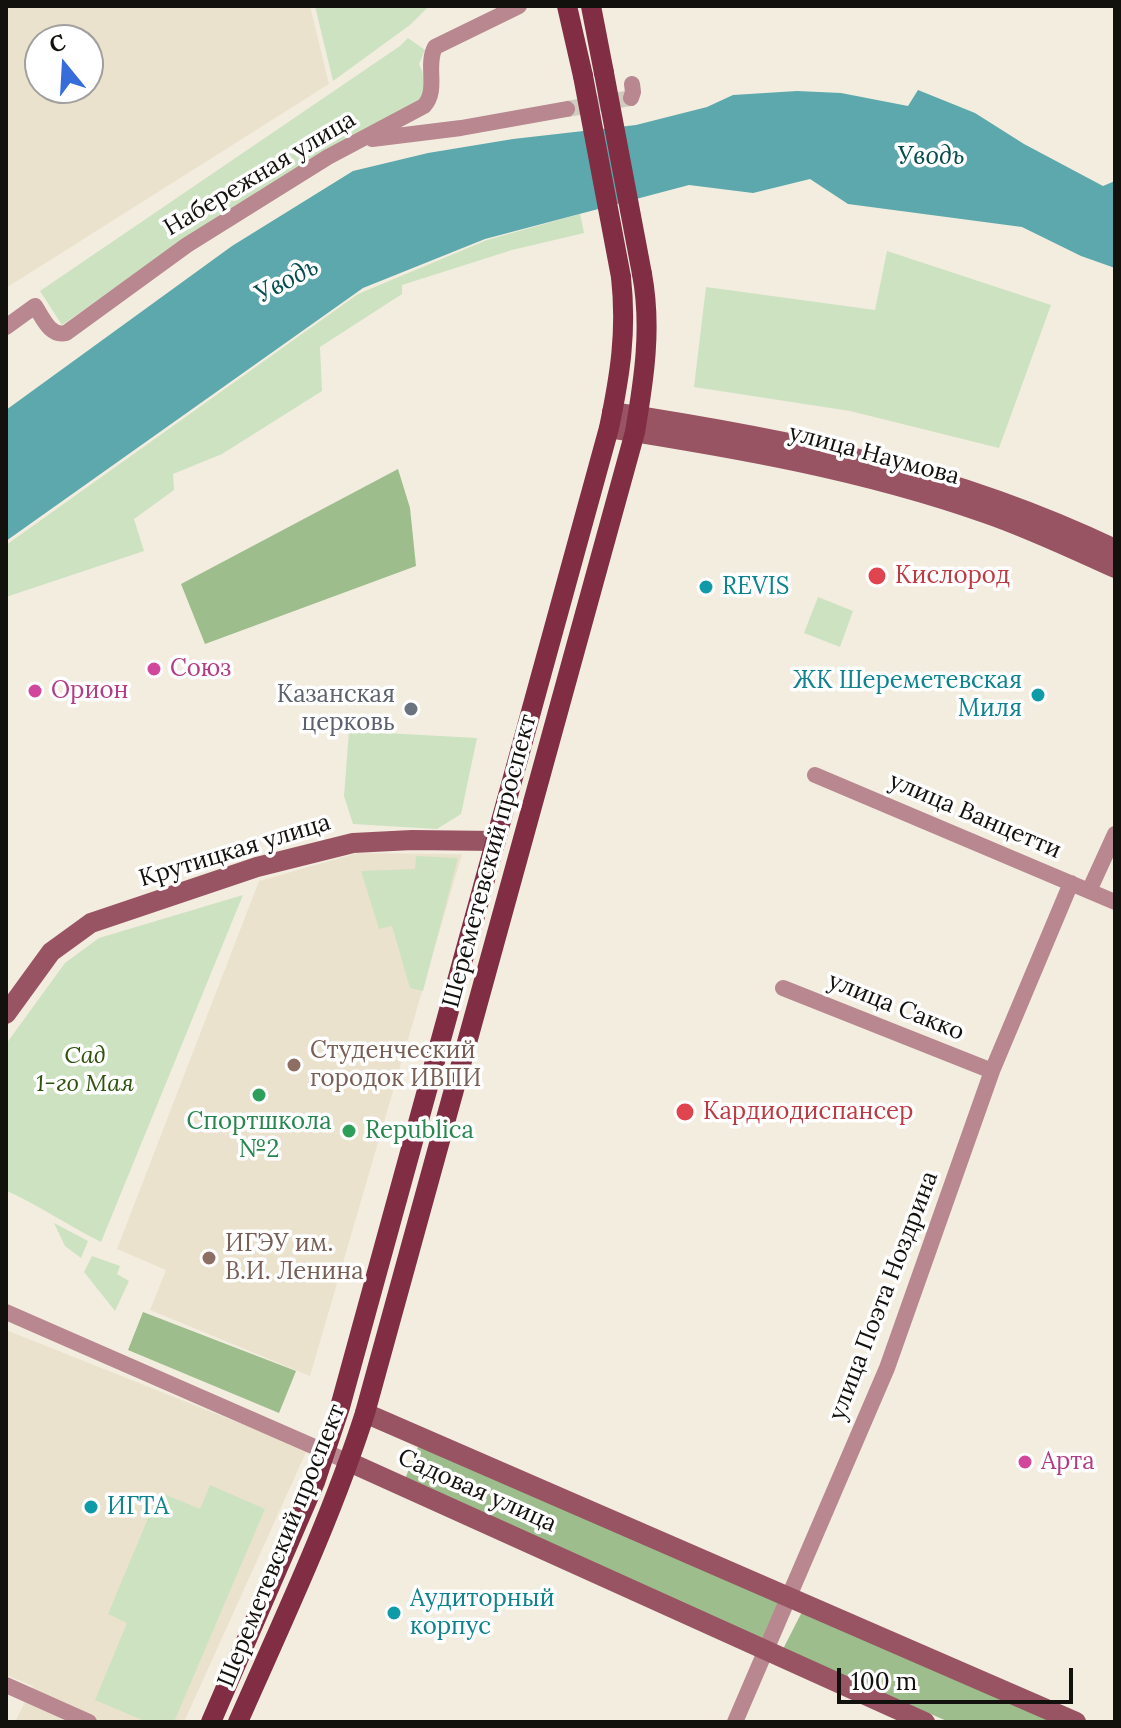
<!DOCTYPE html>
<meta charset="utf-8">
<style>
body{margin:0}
#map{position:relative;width:1121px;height:1728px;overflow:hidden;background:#f3ede0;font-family:Lora,serif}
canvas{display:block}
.frame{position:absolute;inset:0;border:8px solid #13110d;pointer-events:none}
.north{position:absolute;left:24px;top:24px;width:80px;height:80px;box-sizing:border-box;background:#fff;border:2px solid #a1a09e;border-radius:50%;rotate:342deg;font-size:22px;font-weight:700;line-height:32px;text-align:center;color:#13110d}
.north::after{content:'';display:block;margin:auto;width:28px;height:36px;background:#376cdb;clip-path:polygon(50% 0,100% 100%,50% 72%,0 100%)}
.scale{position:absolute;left:837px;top:1668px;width:236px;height:36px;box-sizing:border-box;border:4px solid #13110d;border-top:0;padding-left:10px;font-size:24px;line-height:28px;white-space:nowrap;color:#13110d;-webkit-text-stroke:6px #fff;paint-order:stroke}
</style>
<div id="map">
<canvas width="1121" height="1728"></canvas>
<div class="frame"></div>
<div class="north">С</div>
<div class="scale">100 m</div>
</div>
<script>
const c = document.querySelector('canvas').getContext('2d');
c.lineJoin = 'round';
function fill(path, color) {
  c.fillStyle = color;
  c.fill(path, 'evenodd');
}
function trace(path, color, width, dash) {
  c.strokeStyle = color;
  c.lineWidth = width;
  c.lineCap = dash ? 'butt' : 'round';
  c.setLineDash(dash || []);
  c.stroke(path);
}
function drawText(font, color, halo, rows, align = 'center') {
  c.font = font + ' Lora,serif';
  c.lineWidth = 7;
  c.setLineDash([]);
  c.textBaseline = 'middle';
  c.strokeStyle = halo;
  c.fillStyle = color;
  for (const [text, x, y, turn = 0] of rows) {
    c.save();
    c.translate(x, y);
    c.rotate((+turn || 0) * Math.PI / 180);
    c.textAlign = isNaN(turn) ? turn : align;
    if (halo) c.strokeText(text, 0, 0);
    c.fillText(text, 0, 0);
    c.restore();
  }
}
const built = new Path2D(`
 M6,6H310L329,84L6,288ZM40,40H88V88H40Z
 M358,853L462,854L310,1376L150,1310L166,1270L117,1249L259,881Z
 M6,1330L307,1450L184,1722H15L33,1686L6,1675Z`);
const green = new Path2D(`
 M315,6H429L410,25L333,81Z
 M408,38L425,50L419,64C426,78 427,91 417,104L186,239L62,325L40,291L400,46Z
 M580,214L584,233L512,250L402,285V294L320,347L322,391L222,454L173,474L174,490L134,519L144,551L6,597V545L358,294L487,240Z
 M887,251L1051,305L999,448L850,411L694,387L706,287L875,310Z
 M818,597L853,611L840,647L804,633Z
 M349,731L477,738L461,814L437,829L353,824L344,796Z
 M416,856L458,858L423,991L410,988L392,926L379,929L361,871L415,869Z
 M243,895L101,1242C69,1226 40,1206 7,1191L6,1044L65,963L99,938Z
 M54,1223L88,1241L81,1258L65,1246Z
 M92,1256L120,1266L117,1274L129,1281L115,1311L84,1272Z
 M210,1485L265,1509L174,1722H147L95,1700L127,1623L108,1614L159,1492L200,1509Z`);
const forest = new Path2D(`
 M398,469L410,508L416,566L205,644L181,584Z
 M143,1312L296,1371L279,1413L128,1350Z
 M420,1442L785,1604L764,1644L405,1479Z
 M804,1608L1063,1722H949L783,1649Z`);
const water = new Path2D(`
 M918,90L975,113L1024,144L1103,186L1115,181V268L1081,256L1022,227L848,204L810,179L753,193L689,185L485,239L363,288L6,541V410L232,246L353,171L428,153L513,139L636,125L707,107L733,95L797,91L841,93L908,106Z`);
const streetTunnel = new Path2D(`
 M567,109L631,98`);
const street = new Path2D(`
 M631,98L633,92L632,84
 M372,139L461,128L567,109
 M6,327L35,306C43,318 50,337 66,333L187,245L328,157L424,106C439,89 425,66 435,47L519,6
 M815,775L1115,902
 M1089,891L1115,834
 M783,988L992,1071
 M6,1312L349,1462
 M6,1685L89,1722
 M735,1722L887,1368L992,1071L1071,883`);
const secondary = new Path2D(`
 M612,412C789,439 952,471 1115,549
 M609,428C736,448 863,470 985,513C1029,528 1073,549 1115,568
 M6,1014L51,952L91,923L257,867L353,843L412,840L496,841
 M365,1413L1076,1722
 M349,1462L925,1722`);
const primary = new Path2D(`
 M567,6L583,76
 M591,6L604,73
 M211,1722L315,1482L340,1407L609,428C620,375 627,332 621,277
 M238,1722C283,1620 331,1519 365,1413L635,432C644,379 652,327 642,274`);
const primaryBridge = new Path2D(`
 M604,73L642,274
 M583,76L621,277`);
const markers = [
 [877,576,10,"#e0444e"],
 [706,587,8,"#0f9aa8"],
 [154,669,8,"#d1479c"],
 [35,691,8,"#d1479c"],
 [1038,695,8,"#0f9aa8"],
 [411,709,8,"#6b7280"],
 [294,1065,8,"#8d6e63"],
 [259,1095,8,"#2e9e5b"],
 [685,1112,10,"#e0444e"],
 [349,1131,8,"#2e9e5b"],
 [209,1258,8,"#8d6e63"],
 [1025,1462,8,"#d1479c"],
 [91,1507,8,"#0f9aa8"],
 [394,1613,8,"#0f9aa8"]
];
const streetNames = [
 ["Набережная улица",260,174,-31],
 ["улица Наумова",874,455,15],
 ["улица Ванцетти",975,816,23],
 ["Крутицкая улица",235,851,-17],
 ["Шереметевский проспект",490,861,-75],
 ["улица Сакко",896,1007,22],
 ["улица Поэта Ноздрина",884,1296,-69],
 ["Садовая улица",477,1491,24],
 ["Шереметевский проспект",282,1546,-68]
];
const healthNames = [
 ["Кислород",895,576],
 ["Кардиодиспансер",703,1112]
];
const cultureNames = [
 ["REVIS",722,587],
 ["ЖК Шереметевская",1022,681,"right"],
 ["Миля",1022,709,"right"],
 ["ИГТА",107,1507],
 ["Аудиторный",410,1599],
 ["корпус",410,1627]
];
const hotelNames = [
 ["Союз",170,669],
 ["Орион",51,691],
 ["Арта",1041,1462]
];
const worshipNames = [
 ["Казанская",395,695],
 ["церковь",395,723]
];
const educationNames = [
 ["Студенческий",310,1051],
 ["городок ИВПИ",310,1079],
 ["ИГЭУ им.",225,1244],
 ["В.И. Ленина",225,1272]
];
const parkNames = [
 ["Сад",85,1056],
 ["1-го Мая",85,1084]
];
const leisureNames = [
 ["Спортшкола",259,1122],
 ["№2",259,1150],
 ["Republica",365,1131,"left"]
];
const waterNames = [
 ["Уводь",931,157],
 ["Уводь",287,281,-28]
];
fill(built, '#ebe2cd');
fill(green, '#cde2c1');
fill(forest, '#9ebd8c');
fill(water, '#5ca8ac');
trace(streetTunnel, '#d1ccc0', 16, [16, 8]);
trace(street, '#b8878f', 16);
trace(secondary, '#995463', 20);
trace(primary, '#812e44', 20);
trace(primaryBridge, '#812e44', 20);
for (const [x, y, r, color] of markers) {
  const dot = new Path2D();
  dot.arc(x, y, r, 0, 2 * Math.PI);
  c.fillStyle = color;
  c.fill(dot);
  trace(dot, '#fff', 3);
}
drawText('24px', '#13110d', '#fff', streetNames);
drawText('24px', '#be3a42', '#fff', healthNames, 'left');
drawText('24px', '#0d838f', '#fff', cultureNames, 'left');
drawText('24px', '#b23c85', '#fff', hotelNames, 'left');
drawText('24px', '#5b616d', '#fff', worshipNames, 'right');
drawText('24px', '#785e54', '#fff', educationNames, 'left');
drawText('italic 24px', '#2d530c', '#fff', parkNames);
drawText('24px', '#27864d', '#fff', leisureNames);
drawText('italic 26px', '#044d51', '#fff', waterNames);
</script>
